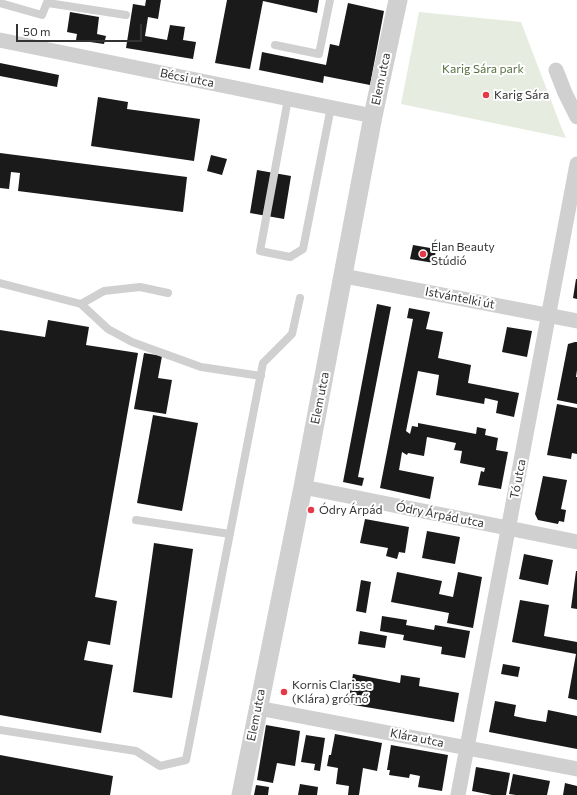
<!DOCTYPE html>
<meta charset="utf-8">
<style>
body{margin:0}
#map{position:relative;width:577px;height:795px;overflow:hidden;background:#fff;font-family:Commissioner,sans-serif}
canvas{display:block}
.scale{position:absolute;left:16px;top:24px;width:126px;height:18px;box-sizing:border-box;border:2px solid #333;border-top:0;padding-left:5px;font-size:12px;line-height:14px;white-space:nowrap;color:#333;-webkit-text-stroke:3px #fff;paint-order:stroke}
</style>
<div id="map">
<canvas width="577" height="795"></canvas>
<div class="scale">50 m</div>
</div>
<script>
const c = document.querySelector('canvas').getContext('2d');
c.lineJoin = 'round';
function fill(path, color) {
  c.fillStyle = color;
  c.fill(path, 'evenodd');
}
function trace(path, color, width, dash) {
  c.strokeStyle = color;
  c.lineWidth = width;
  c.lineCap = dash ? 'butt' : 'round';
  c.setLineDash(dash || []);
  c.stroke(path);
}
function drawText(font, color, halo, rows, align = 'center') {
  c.font = font + ' Commissioner,sans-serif';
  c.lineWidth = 4;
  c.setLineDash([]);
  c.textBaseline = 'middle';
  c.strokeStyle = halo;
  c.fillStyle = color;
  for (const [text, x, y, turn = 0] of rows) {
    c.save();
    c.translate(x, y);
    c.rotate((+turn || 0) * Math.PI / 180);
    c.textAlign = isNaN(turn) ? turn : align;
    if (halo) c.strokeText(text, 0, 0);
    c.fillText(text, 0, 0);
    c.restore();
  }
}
const green = new Path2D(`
 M419,12L521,22L560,124L566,138L401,104Z`);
const building = new Path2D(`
 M146,0H161L158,19L148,17L145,36L167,40L170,25L185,27L183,40L196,42L193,59L126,48L133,4L145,6Z
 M227,0H319L317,13L263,1L250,69L215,63Z
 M348,3L384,11L370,85L324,76L323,83L259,70L262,52L326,65L330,44L339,46Z
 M70,12L99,17L97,34L106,36L104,44L76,40L77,34L67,32Z
 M0,63L59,75L57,87L0,76Z
 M98,97L128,102L127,109L200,119L194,161L91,146Z
 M0,153L187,177L183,212L18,191L20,173L11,172L9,189L0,188Z
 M211,155L227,159L222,175L207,171Z
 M257,170L291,176L284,219L250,213Z
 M413,245L436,249L434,263L410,259Z
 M576,279H577V299L573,298Z
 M377,304L391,307L358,477L364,478L362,486L343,482Z
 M409,308L430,312L426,329L443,332L438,358L471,365L468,383L519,393L514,417L496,413L498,401L485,398L484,404L436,395L439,375L418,371L406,431L410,434L412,426L418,427V423L476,434L477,427L486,429L485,435L498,438L496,450L508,452L501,489L478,485L481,471L484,472L485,468L460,463L462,451L454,450L456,443L427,437L424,456L408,453L407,455L402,452L399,470L434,477L430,499L380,488L413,319L407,318Z
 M48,320L89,327L86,345L138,353L95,597L117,601L110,645L88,641L84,660L113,665L101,733L0,715V330L45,337Z
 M507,327L532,331L527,357L502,352Z
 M575,342H577V370L576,377H577V404L557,400L568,344Z
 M144,353L162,356L158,378L172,380L166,414L134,409Z
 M557,404L577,408V454L572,453L571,459L547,455Z
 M153,415L198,423L182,511L137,503Z
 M543,476L567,480L561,509L566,510L564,522L559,521L558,524L538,520L535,514Z
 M365,519L409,527L405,553L399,552L397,559L386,556L388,548L360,543Z
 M427,531L460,537L455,564L422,558Z
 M154,543L193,549L172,698L133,692Z
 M524,554L553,560L548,585L519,579Z
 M576,571H577V609L571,608Z
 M397,572L442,581L439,594L453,597L458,572L482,577L473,628L447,623L449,613L391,602Z
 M361,580L371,582L366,613L356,611Z
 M520,600L549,605L544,636L577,642V700L568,698L576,654L512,642Z
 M382,616L407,620L406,625L434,630L435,625L470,631L465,658L441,654L442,647L403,640L404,635L380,631Z
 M360,631L387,636L385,648L358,644Z
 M503,664L520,667L518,677L501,674Z
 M353,674L400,683L401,675L420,678L419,686L459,693L454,722L348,704Z
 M495,701L516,705L514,716L528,719L546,722L548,710L577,716V749L489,732Z
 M266,725L300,731L295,766L277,763L273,783L257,780Z
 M335,734L382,743L377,771L363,768L359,795H348L349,786L336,784L338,768L327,766L329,755H331Z
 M306,735L325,738L320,771L314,770L315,764L301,762Z
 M391,745L448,755L442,791L418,787L420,776L410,774L409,778L389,775L390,770H387Z
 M0,755L113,776L110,795H0Z
 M476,767L510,773L506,795H492L472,791Z
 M513,774L550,781L547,795H516L509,794Z
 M565,783L577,786V795H563Z
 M300,784L318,787L317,795H298Z
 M256,785L269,787L268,795H254Z`);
const service = new Path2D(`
 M0,3L42,15L48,0
 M48,3L126,15
 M275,45L319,54L330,0
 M288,99L260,251L290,257L303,249L331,107
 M0,283L81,304L104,291L140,287L168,293
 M81,304L108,329L132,342L201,367L261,376
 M136,520L230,534
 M0,730L136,751L160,766L186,760L263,363L292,334L300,298`);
const minor = new Path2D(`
 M0,40L373,116
 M556,70L565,93L577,117
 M344,276L577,321
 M303,487L577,542
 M258,708L577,769
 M458,795L577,164`);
const tertiary = new Path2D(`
 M241,795L303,487L373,116L398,0`);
const markers = [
 [486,95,4,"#e63946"],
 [423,254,4,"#e63946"],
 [311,510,4,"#e63946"],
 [284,692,4,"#e63946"]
];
const parkNames = [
 ["Karig Sára park",483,69]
];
const streetNames = [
 ["Bécsi utca",187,78,11],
 ["Elem utca",381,79,-78],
 ["Istvántelki út",460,298,11],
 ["Elem utca",320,398,-79],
 ["Tó utca",518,479,-79],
 ["Ódry Árpád utca",440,515,11],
 ["Elem utca",256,715,-79],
 ["Klára utca",417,738,11]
];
const poiNames = [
 ["Karig Sára",494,95],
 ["Élan Beauty",431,247],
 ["Stúdió",431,261],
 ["Ódry Árpád",319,510],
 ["Kornis Clarisse",292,685],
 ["(Klára) grófnő",292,699]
];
fill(green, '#e6ecdf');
fill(building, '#1a1a1a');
trace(service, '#d0d0d0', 8);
trace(minor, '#d0d0d0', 15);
trace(tertiary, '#d0d0d0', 19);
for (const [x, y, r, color] of markers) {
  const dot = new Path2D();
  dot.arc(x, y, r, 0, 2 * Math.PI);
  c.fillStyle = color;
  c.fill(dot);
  trace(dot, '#fff', 1.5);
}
drawText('12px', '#56703f', '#fff', parkNames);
drawText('12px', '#333', '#fff', streetNames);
drawText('12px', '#333', '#fff', poiNames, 'left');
</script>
